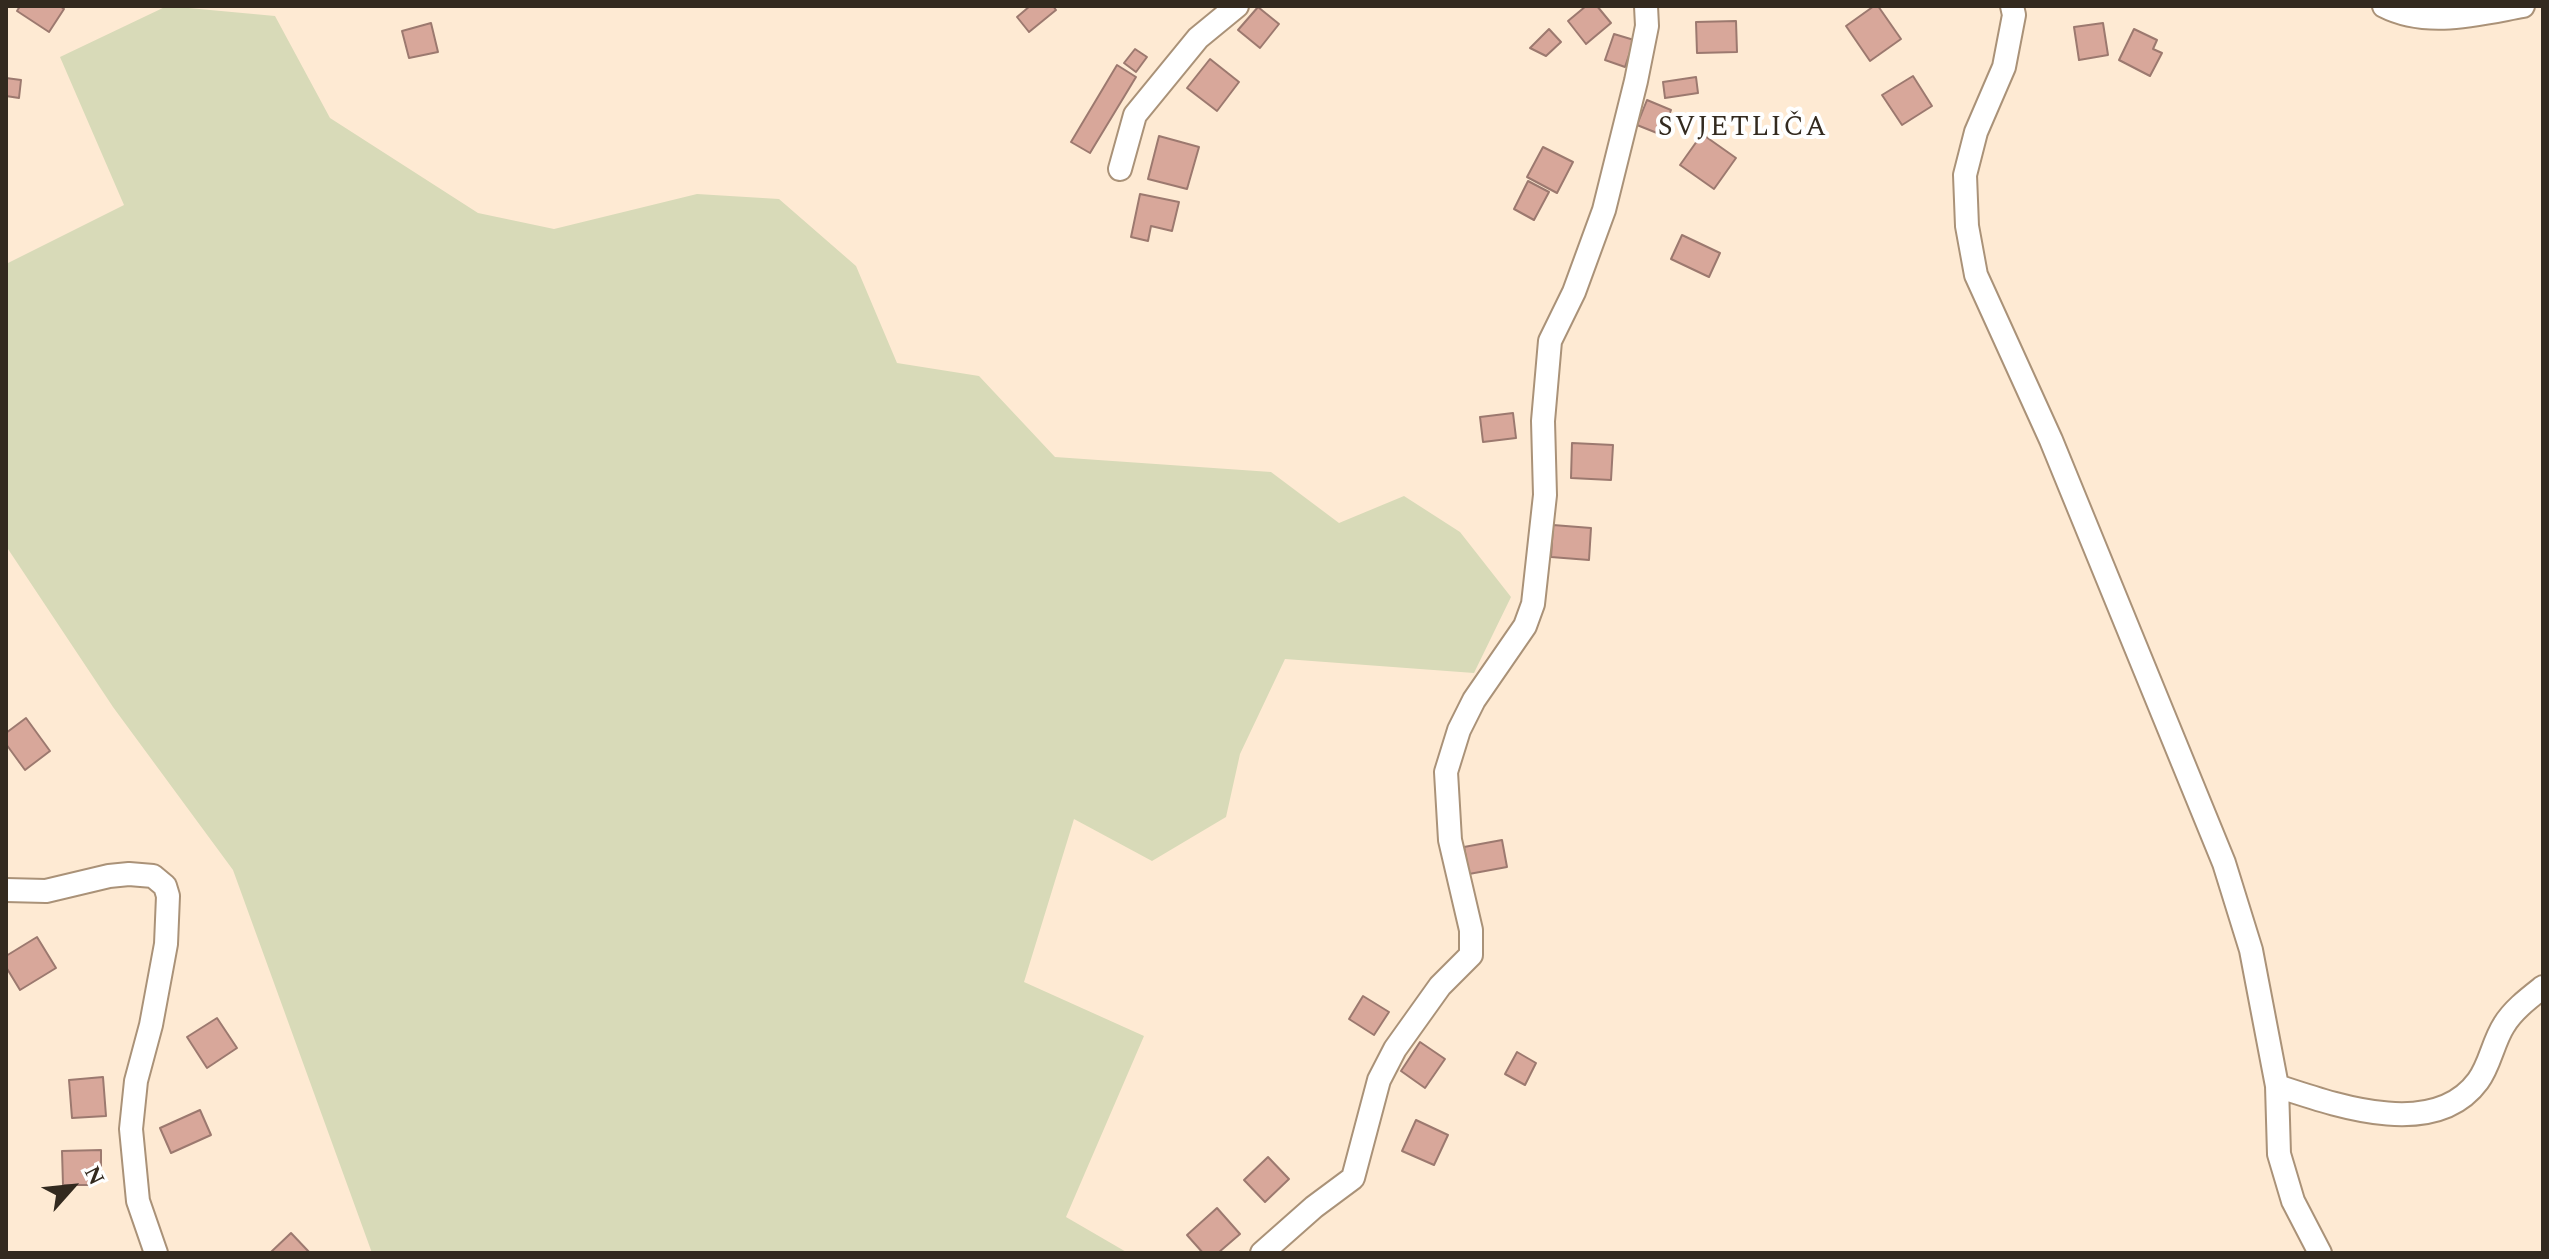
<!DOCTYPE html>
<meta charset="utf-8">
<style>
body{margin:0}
#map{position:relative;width:2549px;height:1259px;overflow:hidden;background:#feead3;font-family:Spectral,serif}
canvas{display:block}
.frame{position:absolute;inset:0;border:8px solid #332a1f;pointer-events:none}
.north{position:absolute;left:32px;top:1147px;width:80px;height:80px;-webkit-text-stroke:6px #fff;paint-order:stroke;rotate:63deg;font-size:22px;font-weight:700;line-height:32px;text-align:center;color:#332a1f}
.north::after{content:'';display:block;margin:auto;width:28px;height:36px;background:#332a1f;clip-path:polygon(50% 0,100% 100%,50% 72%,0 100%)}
</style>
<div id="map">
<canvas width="2549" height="1259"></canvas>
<div class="frame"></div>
<div class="north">N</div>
</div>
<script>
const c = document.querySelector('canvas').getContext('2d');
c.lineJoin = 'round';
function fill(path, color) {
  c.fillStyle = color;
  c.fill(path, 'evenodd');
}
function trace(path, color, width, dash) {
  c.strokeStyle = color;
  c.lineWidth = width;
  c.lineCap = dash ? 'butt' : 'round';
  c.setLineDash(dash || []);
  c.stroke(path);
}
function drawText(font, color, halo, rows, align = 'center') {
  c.font = font + ' Spectral,serif';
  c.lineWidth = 8;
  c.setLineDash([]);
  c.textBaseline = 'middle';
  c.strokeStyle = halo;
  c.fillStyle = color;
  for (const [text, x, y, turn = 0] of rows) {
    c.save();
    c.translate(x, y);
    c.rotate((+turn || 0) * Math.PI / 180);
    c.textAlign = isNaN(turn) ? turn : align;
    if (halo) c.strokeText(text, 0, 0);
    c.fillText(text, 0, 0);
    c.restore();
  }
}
const green = new Path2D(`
 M167,6L275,16L330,118L478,213L554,229L697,194L779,199L856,266L897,363L979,376L1055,457L1271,472L1339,523L1404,496L1460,532L1511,597L1474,673L1285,659L1240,754L1226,817L1152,861L1074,819L1024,982L1144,1036L1066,1217L1128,1253H372L233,870L113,707L6,546V264L124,205L60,57Z`);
const building = new Path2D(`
 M20,6H60L64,9L49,32L17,11Z
 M1030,6H1053L1056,10L1029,32L1017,17Z
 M1586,6H1597L1611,23L1586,44L1568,21Z
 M1874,6H1878L1901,39L1870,61L1846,26Z
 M1258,7L1279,24L1260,48L1238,30Z
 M1736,21L1737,52L1697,53L1696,22Z
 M431,23L438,52L409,58L402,31Z
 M2103,23L2108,55L2079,60L2074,27Z
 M1549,29L1561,42L1546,56L1530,48Z
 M2134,29L2157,40L2153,49L2162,53L2150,76L2119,60Z
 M1614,34L1634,40L1625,67L1605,60Z
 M1135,49L1147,57L1136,72L1124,63Z
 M1210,59L1239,82L1217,111L1187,88Z
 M1117,65L1136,77L1090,153L1071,142Z
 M1913,76L1932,106L1902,125L1882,95Z
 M1696,77L1698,93L1665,98L1663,82Z
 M6,78L21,80L19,98L6,96Z
 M1647,100L1671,110L1662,135L1637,125Z
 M1702,134L1736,158L1714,189L1680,165Z
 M1159,136L1199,147L1187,189L1148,179Z
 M1543,147L1573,162L1557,193L1527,177Z
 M1528,181L1549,192L1534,220L1514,209Z
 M1140,194L1179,202L1172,231L1151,226L1148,241L1131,237Z
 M1682,235L1720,253L1709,277L1671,259Z
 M1513,413L1516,438L1483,442L1480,417Z
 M1572,443L1613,445L1611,480L1571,478Z
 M1553,525L1591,528L1589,560L1551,557Z
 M26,718L50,751L25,770L6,744V733Z
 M1502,840L1507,867L1469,874L1464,847Z
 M37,937L56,968L20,990L6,967V956Z
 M1363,996L1389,1012L1374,1035L1349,1019Z
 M217,1018L237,1048L207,1068L187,1037Z
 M1420,1042L1445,1059L1425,1088L1401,1071Z
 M1517,1052L1536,1063L1525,1085L1505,1074Z
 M103,1077L106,1116L72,1118L69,1080Z
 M200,1110L211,1135L171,1153L160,1128Z
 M1416,1120L1448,1135L1434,1165L1402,1151Z
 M101,1150V1172H89V1185H63L62,1151Z
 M1268,1157L1289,1179L1265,1202L1244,1180Z
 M1217,1208L1240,1234L1218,1253H1203L1187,1235Z
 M291,1233L310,1253H271V1252Z`);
const minor = new Path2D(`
 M2012,6L2014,15L2004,67L1976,132L1965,175L1967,226L1976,275L2051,440L2224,863L2251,950L2277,1086L2279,1154L2293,1201L2320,1253
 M2384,6C2427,28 2478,14 2523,6
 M1120,169L1135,115L1198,38L1237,6
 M6,890L46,891L109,876L129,874L153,876L165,886L168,896L166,944L151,1025L136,1081L131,1129L138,1201L156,1253
 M2277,1086C2335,1105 2434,1141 2478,1081C2490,1065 2493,1042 2504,1025C2513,1010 2529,998 2543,987
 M1262,1253L1314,1207L1353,1178L1379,1080L1395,1049L1440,986L1471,955V930L1450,840L1446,772L1459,730L1474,700L1525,626L1533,604L1545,495L1543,421L1550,341L1574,292L1604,210L1636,81L1647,26L1646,6`);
const quarterNames = [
 ["SVJETLIČA",1743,130]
];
fill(green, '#d8dab8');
fill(building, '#d8a79a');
trace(building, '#9c796f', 2);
trace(minor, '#aa9278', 26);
trace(minor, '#fff', 22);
c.letterSpacing = '2px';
drawText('28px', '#332a1f', '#fff', quarterNames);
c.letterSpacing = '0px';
</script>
